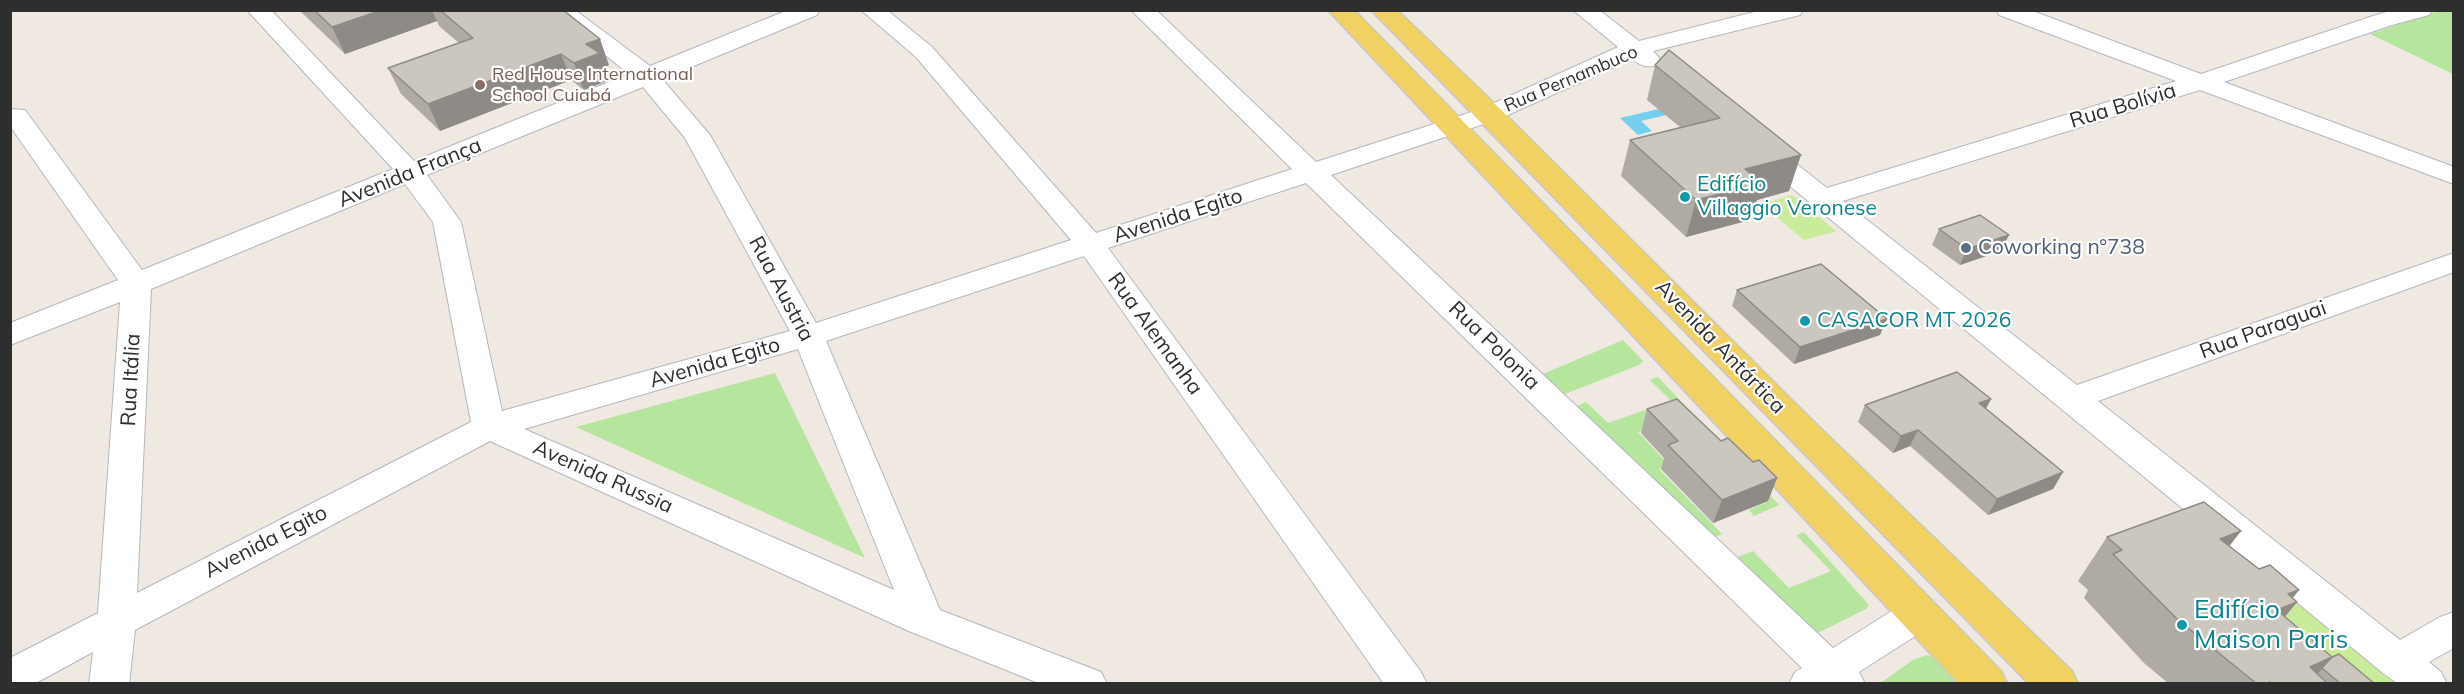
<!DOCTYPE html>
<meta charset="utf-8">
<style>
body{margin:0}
#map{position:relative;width:2464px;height:694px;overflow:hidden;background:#efe9e1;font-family:Mulish,sans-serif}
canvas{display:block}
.frame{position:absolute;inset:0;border:12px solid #2e2e2e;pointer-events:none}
</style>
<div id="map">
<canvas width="2464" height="694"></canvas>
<div class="frame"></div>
</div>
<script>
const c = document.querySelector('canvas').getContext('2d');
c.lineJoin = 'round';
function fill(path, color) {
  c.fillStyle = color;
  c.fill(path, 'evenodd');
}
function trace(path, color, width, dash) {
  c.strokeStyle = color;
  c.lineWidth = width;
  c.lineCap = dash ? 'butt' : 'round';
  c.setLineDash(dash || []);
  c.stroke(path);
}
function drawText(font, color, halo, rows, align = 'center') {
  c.font = font + ' Mulish,sans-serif';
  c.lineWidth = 4.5;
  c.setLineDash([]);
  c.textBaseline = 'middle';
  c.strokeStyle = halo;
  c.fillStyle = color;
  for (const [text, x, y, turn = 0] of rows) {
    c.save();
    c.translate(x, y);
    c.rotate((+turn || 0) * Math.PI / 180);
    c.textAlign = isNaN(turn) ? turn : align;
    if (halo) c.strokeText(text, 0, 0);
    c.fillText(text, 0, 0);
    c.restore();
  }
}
const green = new Path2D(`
 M2438,11H2453V74L2370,34Z
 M1623,340L1643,361L1639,365L1565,394L1543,374Z
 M775,373L865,558L576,427Z
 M1658,377L1779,505L1754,516L1749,510L1769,501L1750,483L1670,420L1638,432L1668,464L1659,469L1722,534L1709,540L1575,407L1586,402L1608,423L1671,401L1650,380Z
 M1804,532L1869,605L1866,609L1820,632L1812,633L1733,559L1753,551L1789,588L1831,571L1796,535Z
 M1927,655L1940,659L1967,684H1879L1913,660Z`);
const pitch = new Path2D(`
 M1792,195L1836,231H1837L1804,240L1761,204Z
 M2291,592L2402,683H2341L2253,609Z`);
const water = new Path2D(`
 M1676,105L1683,111L1641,121L1652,131L1638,135L1620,118Z`);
const minor = new Path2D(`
 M247,10H271L414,161L629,74L549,10H575L650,66L788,10H820L817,15L662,79L710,135L816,323L1071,240L916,57L861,10H887L932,47L1096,233L1292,169L1131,10H1156L1316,162L1481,109L1618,47L1573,10H1599L1639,41L1762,10H1803L1800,15L1653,51L1661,60L1658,65C1647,68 1641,66 1632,59L1499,119L1331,175L1833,648L1906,602L1920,597L1934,602L1939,613L1934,624L1859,672L1865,684H1789L1795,672L1802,668L1306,183L1108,248L1421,672L1427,684H1384L1084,256L826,341L940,610L1101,672L1107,684H1041L911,632L490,441L135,630L129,684H89L93,652L34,684H10V658L98,613L120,302L10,345V323L118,280L10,126V109L25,110L142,270L393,169ZM643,87L685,138L790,331L502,411L461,222L427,175ZM405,184L433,222L471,422L137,593L151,289ZM798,349L894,590L524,429Z
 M1996,10H2030L2201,74L2376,15L2393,10H2432L2429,15L2392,25L2224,82L2454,167V184L2200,90L1843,201L2077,385L2454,253V272L2098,401L2400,640L2440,617L2454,612V648L2429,662L2441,672L2447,684H2398L2383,673L1752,155L1748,149L1752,143L1761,141L1770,143L1827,188L2176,81L1999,15Z`);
const major = new Path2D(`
 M1328,10H1354L2001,671L2007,684H1959Z
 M1371,10H1397L1499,108L1813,421L2072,671L2078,684H2029Z`);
const wall = new Path2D(`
 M299,10H563L609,65L604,67L609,80L584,90L571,80L440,131L401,94L388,68L459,43L439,26L437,21L345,54Z
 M1669,50L1789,191L1757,200L1750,220L1686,237L1621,176L1630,140L1680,127L1647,100L1655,65Z
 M1939,229L2001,251L1960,265L1932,245Z
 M1737,290L1880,335L1794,364L1732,306Z
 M1991,399L1986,409L2063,472L2053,489L1988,515L1910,446L1893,453L1858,422L1865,405Z
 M1647,409L1721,441L1777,478L1768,501L1713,523L1661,469L1664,458L1641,433Z
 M2107,537L2229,546L2259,569L2299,590L2293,598L2297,602L2285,617L2332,657L2375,684H2169L2144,663L2084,598L2088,590L2078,581Z`);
const shadedWall = new Path2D(`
 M382,10H432L437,21L345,54L332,27Z
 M600,39L609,65L604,67L609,80L584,90L574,63L586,44Z
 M561,54L571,80L440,131L428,104Z
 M1801,155L1789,191L1757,200L1750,220L1686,237L1696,200L1745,169Z
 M2009,235L2001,251L1960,265L1967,249Z
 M1887,319L1880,335L1794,364L1800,347Z
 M1991,399L1982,415L1979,403Z
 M1918,430L1910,446L1893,453L1901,436Z
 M2063,472L2053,489L1988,515L1997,499Z
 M1777,478L1768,501L1713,523L1722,500Z
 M2241,531L2207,575L2220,539Z
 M2299,590L2285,606L2297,602L2261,645L2241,653L2288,594Z
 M2332,657L2309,684L2310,667Z`);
const building = new Path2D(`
 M314,10H382L332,27Z
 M440,10H563L600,39L586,44L600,53L574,63L561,54L428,104L388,68L473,38Z
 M1669,50L1801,155L1745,169L1762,183L1696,200L1630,140L1720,118L1655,65Z
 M1980,215L2009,235L1967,249L1939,229Z
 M1821,264L1887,319L1800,347L1737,290Z
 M1957,372L1991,399L1979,403L2063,472L1997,499L1918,430L1901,436L1865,405Z
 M1677,399L1721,441L1728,438L1753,462L1759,460L1777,478L1722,500L1668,445L1678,441L1647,409Z
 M2204,502L2241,531L2220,539L2259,569L2270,565L2299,590L2288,594L2297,602L2277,610L2332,657L2310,667L2326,682L2322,684H2271L2270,682L2266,684H2257L2177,619L2113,554L2122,550L2107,537Z
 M2339,654L2375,684H2341L2322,668L2332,657Z`);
const markers = [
 [480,85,6,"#8d6e63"],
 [1685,197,6,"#0f9aa8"],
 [1966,248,6,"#5c6f8a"],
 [1805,321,6,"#0f9aa8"],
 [2182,625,6,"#0f9aa8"]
];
const farEducationnames = [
 ["Red House International",492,75],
 ["School Cuiabá",492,96]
];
const farStreetnames = [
 ["Rua Pernambuco",1571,79,-23]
];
const streetNames = [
 ["Rua Bolívia",2123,106,-17],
 ["Avenida França",410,173,-22],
 ["Avenida Egito",1178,216,-18],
 ["Rua Austria",781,289,62],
 ["Rua Paraguai",2263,330,-20],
 ["Rua Alemanha",1155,334,54],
 ["Rua Polonia",1494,346,44],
 ["Avenida Antártica",1720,347,46],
 ["Avenida Egito",715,363,-16],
 ["Rua Itália",131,380,-87],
 ["Avenida Russia",603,477,24],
 ["Avenida Egito",266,542,-27]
];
const cultureNames = [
 ["Edifício",1697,185],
 ["Villaggio Veronese",1697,209],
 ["CASACOR MT 2026",1817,321]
];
const serviceNames = [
 ["Coworking n°738",1978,248]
];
const nearCulturenames = [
 ["Edifício",2194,610],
 ["Maison Paris",2194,640]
];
fill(green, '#b6e59e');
fill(pitch, '#c9ec9a');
fill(water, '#75cff0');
trace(minor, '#b4b7c1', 2);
trace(major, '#c9c9c9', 3);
fill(minor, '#fff');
fill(major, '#f2d163');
fill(wall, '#afaba4');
fill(shadedWall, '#8e8b86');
fill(building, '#cbc7bf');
trace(building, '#8e8b86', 1.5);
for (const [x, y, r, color] of markers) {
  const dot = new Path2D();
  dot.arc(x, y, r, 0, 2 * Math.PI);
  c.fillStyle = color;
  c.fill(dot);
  trace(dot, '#fff', 2);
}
drawText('18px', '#785e54', '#fff', farEducationnames, 'left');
drawText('18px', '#2e2e2e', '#fff', farStreetnames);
drawText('21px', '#2e2e2e', '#fff', streetNames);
drawText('21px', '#0d838f', '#fff', cultureNames, 'left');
drawText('21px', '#4e5e75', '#fff', serviceNames, 'left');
drawText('26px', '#0d838f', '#fff', nearCulturenames, 'left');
</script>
